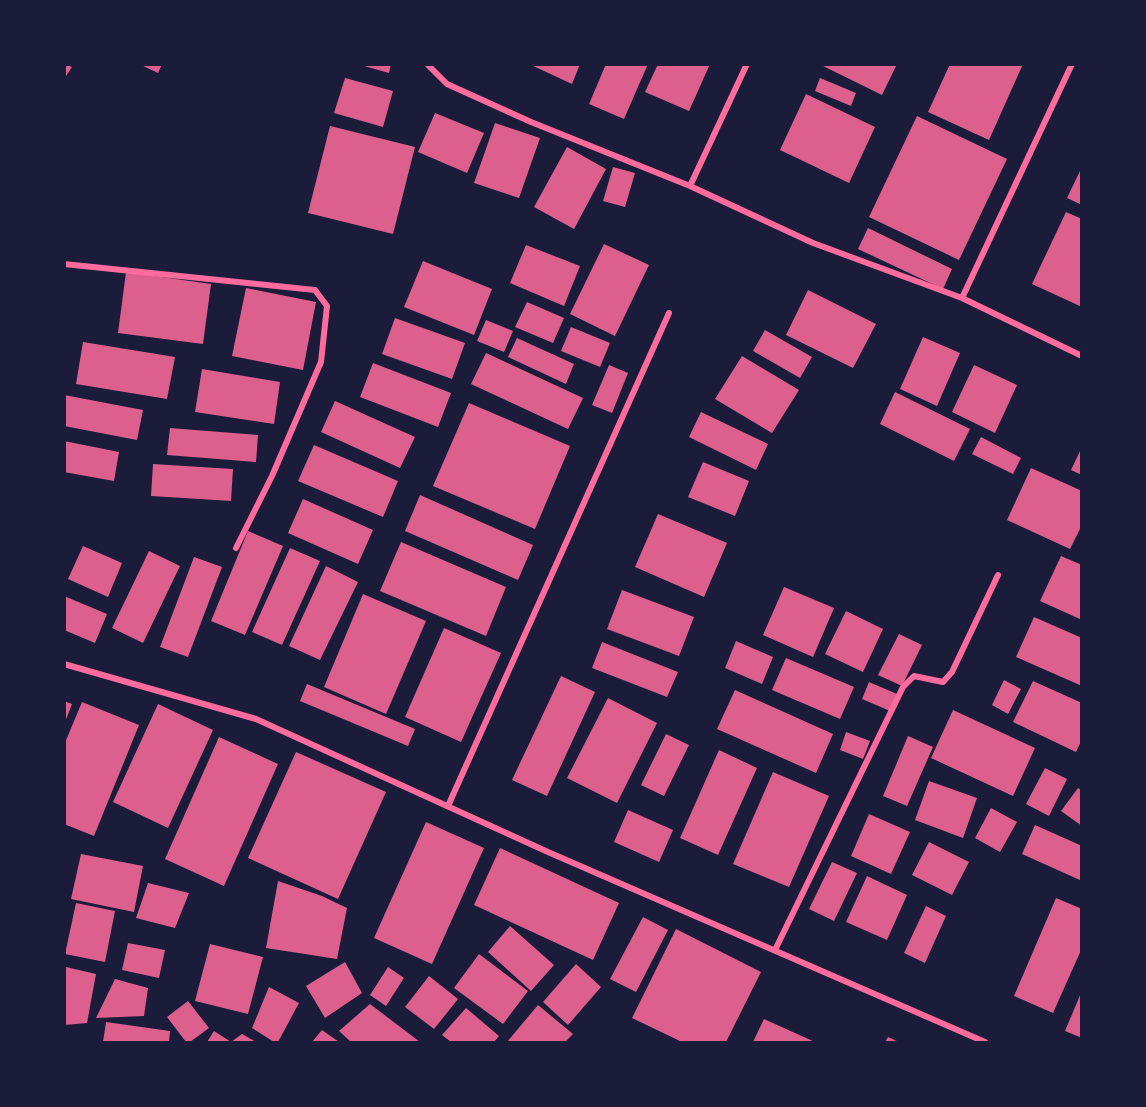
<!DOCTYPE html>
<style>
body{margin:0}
#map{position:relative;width:1146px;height:1107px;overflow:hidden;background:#1b1b3a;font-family:Figtree,sans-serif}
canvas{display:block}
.frame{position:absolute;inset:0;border:66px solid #1b1b3a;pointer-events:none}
</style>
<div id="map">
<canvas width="1146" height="1107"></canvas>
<div class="frame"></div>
</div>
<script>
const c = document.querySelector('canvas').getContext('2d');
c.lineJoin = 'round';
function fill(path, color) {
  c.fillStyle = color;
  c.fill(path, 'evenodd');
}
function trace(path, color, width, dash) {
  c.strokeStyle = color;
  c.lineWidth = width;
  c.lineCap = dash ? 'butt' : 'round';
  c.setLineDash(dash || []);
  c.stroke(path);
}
const building = new Path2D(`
 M64,64L72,67L64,79Z
 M139,64H162L158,73Z
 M357,64H391L389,73Z
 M529,64H580L572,84Z
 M606,64H648L624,119L589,104Z
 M658,64H710L689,111L645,92Z
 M819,64H897L882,95Z
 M950,64H1023L989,140L928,112Z
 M345,78L393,91L383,127L334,113Z
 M820,78L856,93L851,106L815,91Z
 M806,94L875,127L849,183L780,150Z
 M435,113L484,133L467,173L418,152Z
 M917,116L1007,159L959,260L869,217Z
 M495,123L540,138L519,198L474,183Z
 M330,126L415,147L393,234L308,213Z
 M567,147L606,169L574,229L534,207Z
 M613,167L635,173L625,207L603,201Z
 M1080,171L1082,172V205L1067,198Z
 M1066,212L1082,219V307L1032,284Z
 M868,228L952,269L943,289L858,249Z
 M604,244L649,265L615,336L570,314Z
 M526,245L580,266L564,306L510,283Z
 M423,261L492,289L474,335L404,307Z
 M126,272L211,284L203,344L118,333Z
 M246,288L316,302L303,370L232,356Z
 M808,290L876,324L853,368L786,335Z
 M527,302L564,318L553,343L515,327Z
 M395,318L465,343L452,379L382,354Z
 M486,320L513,331L504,352L477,341Z
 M571,327L610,343L600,367L561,351Z
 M765,330L812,357L800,378L753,351Z
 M923,337L960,353L937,406L900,389Z
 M517,338L574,364L566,384L508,357Z
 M83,342L175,357L167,399L76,384Z
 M486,353L583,398L568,429L471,384Z
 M742,356L799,390L772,433L715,399Z
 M373,363L451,393L438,427L360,397Z
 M609,365L628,373L612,413L592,405Z
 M974,365L1017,385L995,433L952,412Z
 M202,369L280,382L274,424L195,412Z
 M895,392L970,429L954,461L880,424Z
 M64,395L143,410L137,440L64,426Z
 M335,401L415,437L400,468L321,432Z
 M469,403L570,446L535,529L433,486Z
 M701,412L768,444L756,470L689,437Z
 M170,428L258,435L256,462L167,455Z
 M981,437L1021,458L1013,474L972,454Z
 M64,441L119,452L114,481L64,472Z
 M314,445L398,481L383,517L298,481Z
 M1082,447V475L1071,470Z
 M703,462L749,481L735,516L688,497Z
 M153,464L233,469L231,501L151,496Z
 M1031,468L1082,491V525L1070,549L1007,520Z
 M420,495L533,545L518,580L405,531Z
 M303,499L373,530L358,564L288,533Z
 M658,514L727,543L704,597L635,567Z
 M248,531L283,546L245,635L211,621Z
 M401,542L506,587L486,636L380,591Z
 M83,546L122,563L108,597L68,579Z
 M290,548L320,561L282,645L252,632Z
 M149,551L180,566L143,643L112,628Z
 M1061,556L1082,565V620L1040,601Z
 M194,557L222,567L188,657L160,647Z
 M326,566L358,582L320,660L289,646Z
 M784,587L834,608L813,657L763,635Z
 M622,590L694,617L679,656L607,629Z
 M363,594L426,621L386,714L324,687Z
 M64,596L107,614L95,643L64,630Z
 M846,611L883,629L863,672L825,654Z
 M1034,617L1082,638V686L1016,657Z
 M444,628L501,653L461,742L405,717Z
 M899,634L922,645L902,686L878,675Z
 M736,641L773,657L762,684L725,668Z
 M602,642L678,672L667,697L592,668Z
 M786,658L854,687L840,719L772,690Z
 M561,676L595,692L547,796L512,780Z
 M1004,680L1021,689L1008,714L992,705Z
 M1033,681L1082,703V739L1076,752L1013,722Z
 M869,682L897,694L890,711L862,699Z
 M307,684L415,729L408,746L300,701Z
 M735,690L833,734L816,773L717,729Z
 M608,698L657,723L617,803L567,778Z
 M64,701L72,704L65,722H64Z
 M82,702L139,725L94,836L64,824V745Z
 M158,704L213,730L168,828L113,802Z
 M953,710L1035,748L1013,796L931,758Z
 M846,732L870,741L863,759L840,750Z
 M666,734L689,745L664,796L641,785Z
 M908,736L933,747L907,806L883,796Z
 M219,737L278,764L224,886L165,859Z
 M719,750L757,768L718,855L680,838Z
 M296,752L386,792L338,899L248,858Z
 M1045,768L1067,779L1049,816L1026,804Z
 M773,772L829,796L789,887L733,864Z
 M929,781L977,798L963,838L915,820Z
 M1078,788L1082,791V826L1061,811Z
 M991,808L1017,822L1000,852L975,838Z
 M628,810L673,830L659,862L614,842Z
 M869,814L910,832L891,874L851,856Z
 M426,822L484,848L432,964L374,938Z
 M1035,825L1082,846V881L1022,854Z
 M929,842L969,862L952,895L912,875Z
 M500,848L619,903L593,960L474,905Z
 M81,854L143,866L134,912L71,899Z
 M832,862L857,873L834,921L809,909Z
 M867,876L907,895L887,940L846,922Z
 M278,881L322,896L347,908L337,959L266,948Z
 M148,883L189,893L175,928L136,918Z
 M1056,898L1082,909V948L1053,1013L1014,996Z
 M76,903L115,911L105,962L65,954Z
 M926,906L946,916L925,963L904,953Z
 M643,917L668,930L636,992L610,979Z
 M510,926L554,965L531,991L488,952Z
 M676,929L761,972L726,1042H682L632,1018Z
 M128,943L165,950L159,978L122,970Z
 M210,944L263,957L248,1014L195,1001Z
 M479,954L528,991L503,1024L454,988Z
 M345,962L362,993L325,1018L306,986Z
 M576,964L601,987L568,1025L543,1002Z
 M66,967L96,974L87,1023L64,1025Z
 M388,967L404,978L386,1006L370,995Z
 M429,976L458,999L434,1029L405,1007Z
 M115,979L148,988L144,1016L96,1018Z
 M269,987L299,1003L278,1042H274L252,1028Z
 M1081,993H1082V1038L1065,1031Z
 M188,1001L209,1028L190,1042H186L167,1017Z
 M370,1004L420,1042H351L339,1031Z
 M538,1005L573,1034L565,1042H507Z
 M466,1008L499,1036L494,1042H451L442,1035Z
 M764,1019L815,1042H753Z
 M106,1022L170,1031L169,1042H103Z
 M322,1030L339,1042H312Z
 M214,1031L231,1042L242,1034L256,1042H207Z
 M888,1037L899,1042H885Z`);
const minor = new Path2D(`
 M427,64L447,84L531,122L690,186L813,243L962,298L1082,356
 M690,186L747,64
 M64,264L315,290L327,306L321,362L272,476L236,548
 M962,298L1072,64
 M64,664L256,719L548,852L985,1042
 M448,806L669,313
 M775,950L903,687L914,676L943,682L952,672L998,575`);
fill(building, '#dd5f8e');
trace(minor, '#ff6b9d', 6);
</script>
